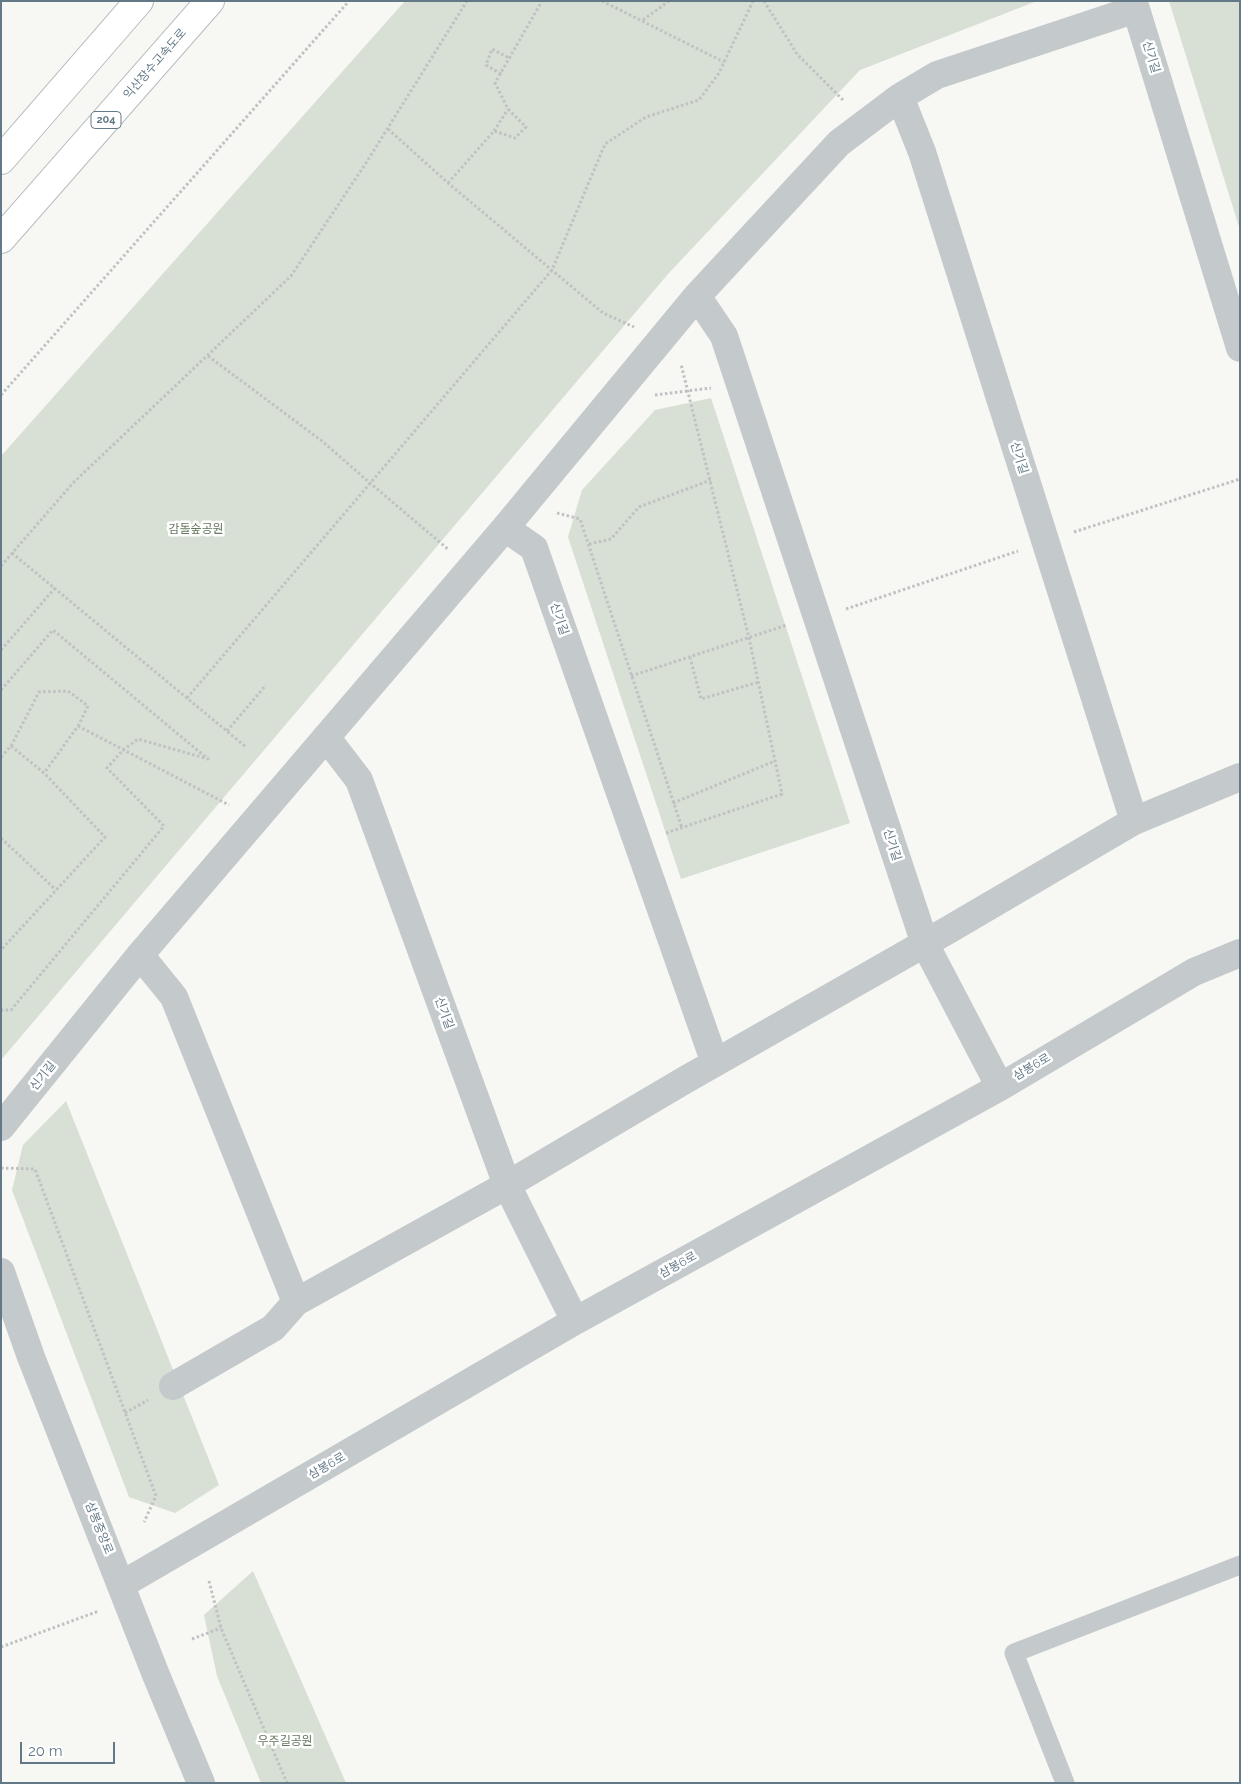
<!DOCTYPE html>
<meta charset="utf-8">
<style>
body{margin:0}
#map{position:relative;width:1241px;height:1784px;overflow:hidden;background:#f7f7f3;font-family:Raleway,sans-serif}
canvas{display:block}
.frame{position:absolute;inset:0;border:2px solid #637987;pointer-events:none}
.scale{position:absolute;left:20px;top:1742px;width:95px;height:22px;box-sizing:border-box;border:2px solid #637987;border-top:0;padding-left:6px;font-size:15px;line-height:18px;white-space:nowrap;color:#637987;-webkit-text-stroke:4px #fff;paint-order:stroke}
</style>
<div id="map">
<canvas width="1241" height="1784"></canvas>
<div class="frame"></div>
<div class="scale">20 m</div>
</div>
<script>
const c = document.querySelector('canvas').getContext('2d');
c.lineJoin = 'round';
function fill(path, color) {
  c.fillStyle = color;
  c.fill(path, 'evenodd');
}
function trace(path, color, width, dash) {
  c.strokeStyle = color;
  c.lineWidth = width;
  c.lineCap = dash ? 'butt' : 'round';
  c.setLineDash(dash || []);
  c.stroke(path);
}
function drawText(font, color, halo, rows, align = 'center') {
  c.font = font + ' Raleway,"Noto Sans KR",sans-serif';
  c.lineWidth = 5;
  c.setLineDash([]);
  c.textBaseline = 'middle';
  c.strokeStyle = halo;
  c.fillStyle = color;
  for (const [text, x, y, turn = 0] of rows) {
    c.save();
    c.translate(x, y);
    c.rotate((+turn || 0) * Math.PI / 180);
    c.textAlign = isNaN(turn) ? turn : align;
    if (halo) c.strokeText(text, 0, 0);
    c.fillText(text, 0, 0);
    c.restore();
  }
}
const green = new Path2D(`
 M405,1H1037L860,70L668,274L1,1060V456Z
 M1169,1H1240V230Z
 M711,398L850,823L681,879L568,537L582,490L655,410Z
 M66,1101L219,1485L175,1513L129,1497L12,1190L23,1145Z
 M253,1571L346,1783H261L217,1676L204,1615Z`);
const path = new Path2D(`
 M602,1L724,62
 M764,1L797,54L844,101
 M643,20L669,1
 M501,74L486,65L492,49L509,58
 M388,129L448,183L603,313L634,327
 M494,131L508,109
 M448,183L494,131L515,138L526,127L508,109L495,83L542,1
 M208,356L322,441L370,483L449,550
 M1,395L349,1
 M655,395L711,388
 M557,513L580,519L682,828
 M1074,532L1240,479
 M589,544L611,539L639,507L711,480
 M12,553L246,747
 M1,566L73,483L291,276L366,163L467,1
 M846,609L1018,551
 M1,650L55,588
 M690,657L701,699L759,682
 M631,676L787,625
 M1,690L53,630L208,759L138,739L123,750L107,768L164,826L11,1010H1
 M187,698L552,270L605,144L646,117L699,100L719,73L753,1
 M78,726L229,805
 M227,731L266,685
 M11,746L39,692L68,691L88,706L78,726L44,773
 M1,757L11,746L44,773L105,837L1,950
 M673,803L775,761
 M666,833L782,794L749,638L681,364
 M1,838L56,890
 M1,1168L35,1169L156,1496L144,1522
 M125,1413L148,1400
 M209,1581L221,1628L287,1783
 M192,1639L221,1628
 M1,1647L99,1611`);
const lane = new Path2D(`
 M1065,1783L1014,1653L1240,1565`);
const street = new Path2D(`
 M900,97L922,152L1134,821
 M697,296L724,336L925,944L1000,1087
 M505,528L534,548L715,1063
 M326,737L359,780L507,1185L575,1321
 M140,955L174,997L296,1302
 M1,1127L140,955L505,528L697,296L839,143L900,97L937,75L1136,9L1240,348
 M1,1272L31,1357L156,1675L201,1783
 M173,1386L273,1328L296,1302L507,1185L685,1080L950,929L1134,821L1240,777
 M121,1585L575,1321L1000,1087L1194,972L1240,953`);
const highway = new Path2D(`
 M1,160L139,1
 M1,239L210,1`);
const shields = [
 [106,120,30]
];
const shieldNames = [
 ["204",106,120]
];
const streetNames = [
 ["신기길",1151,57,73],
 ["익산장수고속도로",155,64,-49],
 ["신기길",1019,458,72],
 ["신기길",559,619,71],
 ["신기길",892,845,72],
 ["신기길",444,1013,70],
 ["삼봉6로",1032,1067,-31],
 ["신기길",43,1076,-51],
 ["삼봉6로",678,1265,-29],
 ["삼봉6로",327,1466,-30],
 ["삼봉중앙로",99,1528,68]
];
const parkNames = [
 ["감돌숲공원",196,529],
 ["우주길공원",285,1741]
];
fill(green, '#d8dfd4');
trace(highway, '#b8bcbf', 30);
trace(path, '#bfc2c4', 3, [2.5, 2.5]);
trace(lane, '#c4c9cc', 19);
trace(street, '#c4c9cc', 28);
trace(highway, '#fff', 28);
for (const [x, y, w] of shields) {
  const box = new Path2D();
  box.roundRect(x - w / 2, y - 8.5, w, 17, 4);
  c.fillStyle = '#fff';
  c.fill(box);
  trace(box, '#637987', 1);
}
drawText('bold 11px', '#637987', null, shieldNames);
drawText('12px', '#637987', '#fff', streetNames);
drawText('12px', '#66785e', '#fff', parkNames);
</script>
